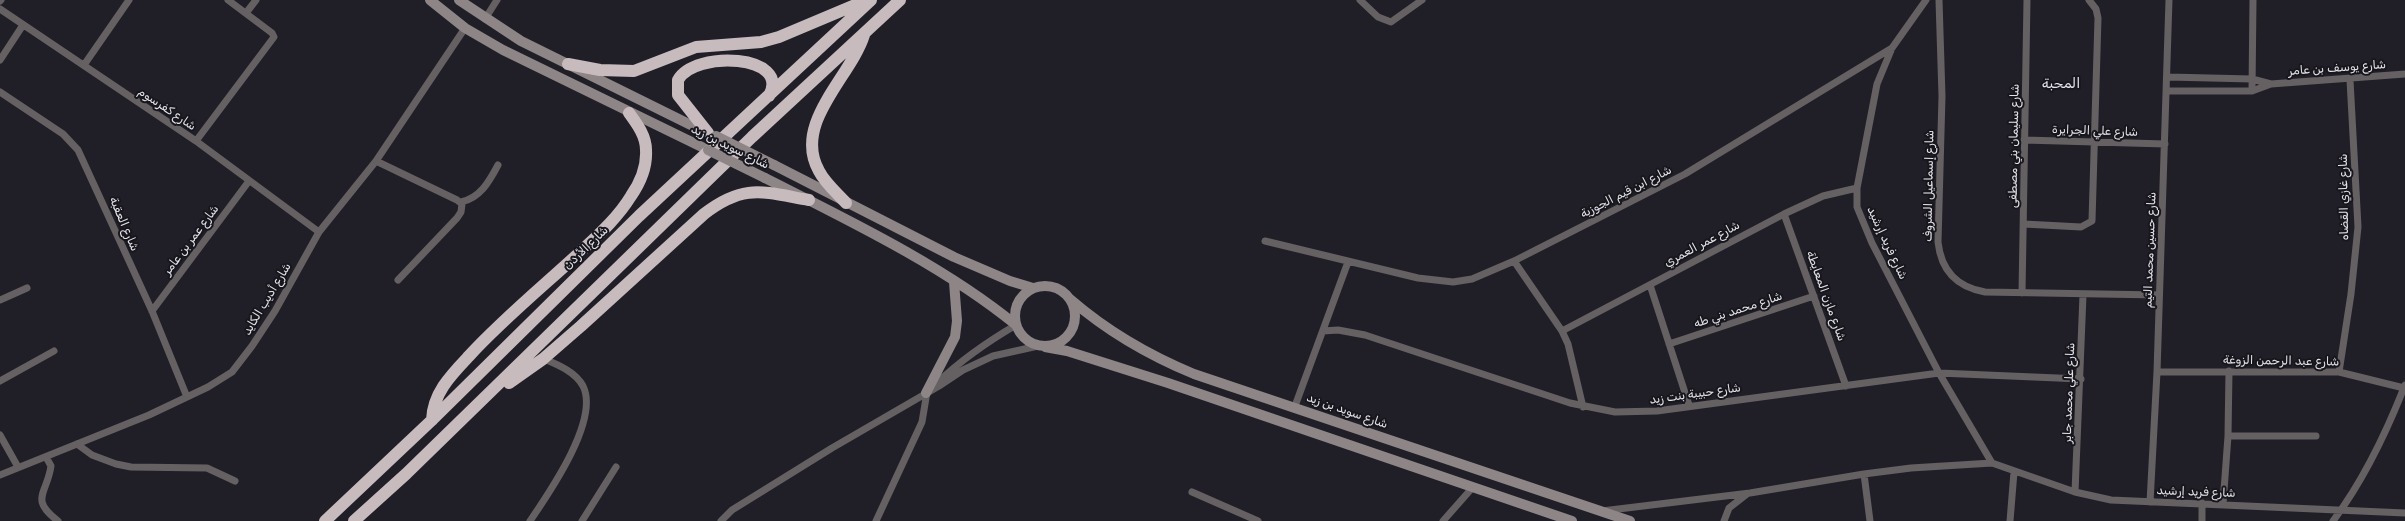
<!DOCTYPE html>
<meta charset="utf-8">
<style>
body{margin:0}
canvas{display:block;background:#201f27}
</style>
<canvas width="2405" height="521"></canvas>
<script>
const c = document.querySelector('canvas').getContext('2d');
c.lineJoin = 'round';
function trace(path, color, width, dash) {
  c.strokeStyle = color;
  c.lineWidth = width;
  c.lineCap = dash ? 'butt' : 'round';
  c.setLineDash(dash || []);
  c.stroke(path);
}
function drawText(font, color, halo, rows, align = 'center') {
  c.font = font + ' Rubik,Cairo,sans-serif';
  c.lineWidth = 4;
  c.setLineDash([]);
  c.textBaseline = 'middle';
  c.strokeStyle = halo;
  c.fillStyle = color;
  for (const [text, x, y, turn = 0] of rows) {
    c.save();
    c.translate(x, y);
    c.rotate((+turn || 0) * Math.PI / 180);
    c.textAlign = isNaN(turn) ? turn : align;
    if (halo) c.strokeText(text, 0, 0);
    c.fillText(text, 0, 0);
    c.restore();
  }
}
const street = new Path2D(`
 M1360,0L1378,17L1391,22L1422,0
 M1926,0L1892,48L1877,84L1857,188V207L1872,243L1939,373L1992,463
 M1939,0L1942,96L1938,242C1941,270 1956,287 1985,292L2159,295
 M0,1L1,0
 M0,9L196,141L319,232
 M246,13L256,0
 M485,19L497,0
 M0,60L23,25
 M84,65L129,0
 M2168,77L2252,79L2271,84
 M2167,91H2252L2271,84L2405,74
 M2252,91L2253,0
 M0,92L63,134L78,150L152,311L187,397
 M2024,140L2165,144
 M196,141L274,37L272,33L228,0
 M376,161L457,200L462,204L461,212L457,218L398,280
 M461,202C480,198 489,182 498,165
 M1784,214L1846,386
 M2024,224L2081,227L2092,221L2098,18L2096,9L2089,0
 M1265,241L1418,278L1453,282L1472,279L1514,261L1685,174L1892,48
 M1514,261L1562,331L1568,344L1583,407
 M1650,285L1689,405
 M2022,293L2027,0
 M0,300L27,288
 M152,311L249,181
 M1323,331L1338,330L1365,335L1570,403L1615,412L1657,411L1939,373L2081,379
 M1562,331L1784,214L1823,196L1857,188
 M1669,344L1814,296
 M2157,372H2339L2404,388
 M2339,372L2351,294L2358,227L2350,80
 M0,381L54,351
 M937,383C961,360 987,342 1016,325
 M1295,406L1348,262
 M0,435L18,467
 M2228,436H2316
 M77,444L92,455L116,464L131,467L207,468L235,481
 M46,457L51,466C47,494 29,499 58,521
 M1864,474L1870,521
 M0,475L149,415L208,387L232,372L252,346L275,311L319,232L376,161L465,28
 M1192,492L1258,521
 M2075,492L2083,295
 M2150,502L2157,372L2169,0
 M2223,504L2228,436L2229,371
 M1602,511L1750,493L1864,474L1911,468L1992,463L2075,492L2111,500L2405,513
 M530,521C549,493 600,420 583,386C575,371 556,364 542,358
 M582,521L616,467
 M721,521L732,510L832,448L939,386L963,370L993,356L1038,346
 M876,521L922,422L927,392
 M1443,521L1473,487
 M1724,521L1729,508L1747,494
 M2010,521L2014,472
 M2202,521V503
 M2333,521C2363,481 2387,431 2405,385`);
const secondary = new Path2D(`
 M430,0L465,28L503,50L708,150
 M459,0L521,41L707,133
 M774,165L954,257L1010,281L1033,288
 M765,178C848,220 944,266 1016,325
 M1015 316a30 30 0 1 1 60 0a30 30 0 1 1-60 0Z
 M1070,299C1108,332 1148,355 1194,374L1630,521
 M1045,347L1067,351L1168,383L1572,521
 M926,393L955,337L957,321L954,282`);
const highway = new Path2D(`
 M568,64L600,70L634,71L696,47L761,42L779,37L867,0
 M708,133L678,95V80C694,50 792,54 769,96
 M846,203C837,193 825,183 819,171C792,123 851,77 864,35
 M509,383L543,359L581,326L704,214C744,183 763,192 809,200
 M432,420C433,393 451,375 469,356C502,320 541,288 577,255C596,237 617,219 631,196C640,183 647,166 646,150C646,136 637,124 629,113
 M325,521L432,420L639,216L871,0
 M354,521L406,474L752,137L900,0`);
const secondaryBridge = new Path2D(`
 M716,136L774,165
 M708,150L765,178`);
const streetNames = [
 ["شارع يوسف بن عامر",2337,68,-4],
 ["شارع كفرسوم",167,109,34],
 ["شارع علي الجرايرة",2095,131,2],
 ["شارع سليمان بني مصطفى",2014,146,-89],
 ["شارع سويد بن زيد",730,147,26],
 ["شارع إسماعيل الشروف",1929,186,-89],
 ["شارع ابن قيم الجوزية",1626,192,-27],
 ["شارع غازي القضاه",2344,197,-91],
 ["شارع العقبة",124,224,67],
 ["شارع عمر بن عامر",191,240,-53],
 ["شارع فريد إرشيد",1887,243,65],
 ["شارع عمر العمري",1702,244,-28],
 ["شارع الأردن",586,248,-44],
 ["شارع حسين محمد التيم",2150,250,-88],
 ["شارع مازن المعايطة",1826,296,70],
 ["شارع أديب الكايد",267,299,-59],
 ["شارع محمد بني طه",1738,310,-18],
 ["شارع عبد الرحمن الزوغة",2281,361,1],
 ["شارع علي محمد جابر",2069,393,-88],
 ["شارع حبيبة بنت زيد",1695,394,-8],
 ["شارع سويد بن زيد",1347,411,19],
 ["شارع فريد إرشيد",2196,492,2]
];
const neighbourhoodNames = [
 ["المحبة",2061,84]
];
trace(street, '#656061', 7);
trace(secondary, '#8d8586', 10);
trace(highway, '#c7bbbd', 12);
trace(secondaryBridge, '#8d8586', 10);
drawText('12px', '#e3e2e8', '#17161d', streetNames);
drawText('14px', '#e3e2ed', '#17161d', neighbourhoodNames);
</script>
